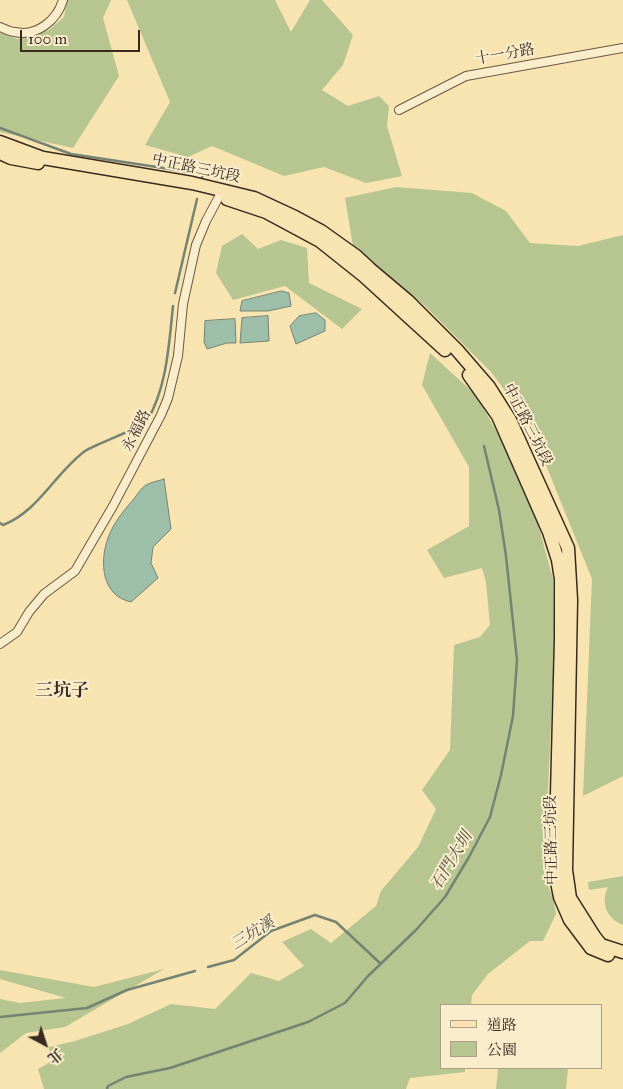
<!DOCTYPE html>
<meta charset="utf-8">
<style>
body{margin:0}
#map{position:relative;width:623px;height:1089px;overflow:hidden;background:#f8e4b1;font-family:"IM FELL Great Primer","Noto Serif TC",serif}
canvas{display:block}
.legend{position:absolute;left:440px;top:1004px;width:162px;height:65px;box-sizing:border-box;background:#faedcc;border:1px solid #ad9f87;margin:0;padding:6px 9px;list-style:none;font-size:15px;color:#392a20}
.legend li{display:flex;align-items:center;gap:10px;height:25px}
.legend b{width:25px;border:1px solid #ad9f87}
.north{position:absolute;left:20px;top:1019px;width:50px;height:50px;-webkit-text-stroke:4px #faedcc;paint-order:stroke;rotate:140deg;font-size:14px;font-weight:700;line-height:20px;text-align:center;color:#392a20}
.north::after{content:'';display:block;margin:auto;width:18px;height:22px;background:#392a20;clip-path:polygon(50% 0,100% 100%,50% 72%,0 100%)}
.scale{position:absolute;left:20px;top:30px;width:120px;height:22px;box-sizing:border-box;border:2px solid #392a20;border-top:0;padding-left:6px;font-size:15px;line-height:18px;white-space:nowrap;color:#392a20;-webkit-text-stroke:4px #faedcc;paint-order:stroke}
</style>
<div id="map">
<canvas width="623" height="1089"></canvas>
<ul class="legend">
<li><b style="height:6px;background:#f8e4b1"></b>道路</li>
<li><b style="height:14px;background:#b7c591"></b>公園</li>
</ul>
<div class="north">北</div>
<div class="scale">100 m</div>
</div>
<script>
const c = document.querySelector('canvas').getContext('2d');
c.lineJoin = 'round';
function fill(path, color) {
  c.fillStyle = color;
  c.fill(path, 'evenodd');
}
function trace(path, color, width, dash) {
  c.strokeStyle = color;
  c.lineWidth = width;
  c.lineCap = dash ? 'butt' : 'round';
  c.setLineDash(dash || []);
  c.stroke(path);
}
function drawText(font, color, halo, rows, align = 'center') {
  c.font = font + ' "IM FELL Great Primer","Noto Serif TC",serif';
  c.lineWidth = 4;
  c.setLineDash([]);
  c.textBaseline = 'middle';
  c.strokeStyle = halo;
  c.fillStyle = color;
  for (const [text, x, y, turn = 0] of rows) {
    c.save();
    c.translate(x, y);
    c.rotate((+turn || 0) * Math.PI / 180);
    c.textAlign = isNaN(turn) ? turn : align;
    if (halo) c.strokeText(text, 0, 0);
    c.fillText(text, 0, 0);
    c.restore();
  }
}
const green = new Path2D(`
 M67,0H111L103,18L119,76L73,148L0,132V33L18,39L49,30L64,17Z
 M127,0H275L291,32L310,0H322L353,35L343,65L322,90L348,106L379,96L389,106L387,126L402,176L366,183L324,167L284,176L212,146L188,157L145,145L170,102Z
 M396,187L472,193L506,211L530,243L578,246L623,235V776L583,796L592,579L529,423L491,372L425,306L353,246L345,198Z
 M242,234L258,249L281,240L307,248L309,283L362,309L342,329L285,286L233,300L216,273L222,246Z
 M430,353L476,395L498,434L534,509L553,579L554,658L544,876L553,898L556,914L543,941H530L488,974L472,995L471,1005H442V1068H465V1072L410,1078L406,1089H44L38,1069L50,1062L49,1047L75,1041L128,1024L171,1004L215,1009L251,973L279,981L304,966L282,942L311,929L331,943L376,906L381,891L418,847L436,809L422,790L450,750L454,645L480,637L490,625L486,582L482,568L444,578L427,550L469,526V467L422,385Z
 M623,876V925C607,919 600,903 608,887L589,890L588,882Z
 M164,969L65,1027L26,1033L0,1053V999L20,1003L66,998L0,979V970L94,987Z
 M498,1068H568L566,1089H496Z`);
const water = new Path2D(`
 M282,291L289,293L291,306L268,311H240L242,301Z
 M316,313L325,320V331L296,344L290,326L299,316Z
 M268,316L269,341L240,343L242,318Z
 M235,319L236,343H227L207,349L204,342L205,321Z
 M164,479L171,529L153,547L151,563L158,578L131,602C102,596 99,563 108,538C113,524 123,511 133,500C137,495 141,488 146,485C151,482 159,481 164,479Z`);
const stream = new Path2D(`
 M0,128L71,154L203,174L202,178
 M175,293L197,199
 M0,523L3,525C39,511 55,473 85,451C96,444 143,427 147,421C167,387 169,344 173,306
 M208,967L234,960L271,931L315,915L336,922L381,964
 M0,1017L87,1008L127,990L195,971
 M107,1089L108,1086L126,1077L170,1068L308,1022L345,1003L368,976L416,930L445,897L469,857L490,817L501,775L513,716L517,660L506,556L499,510L484,446`);
const minor = new Path2D(`
 M0,27C5,29 10,32 15,32C37,37 57,20 63,0
 M399,110L466,76L623,48
 M0,644L17,632L29,612L44,594L75,571L113,506L161,415L168,398L178,356L183,304L196,245L206,221L222,191`);
const primary = new Path2D(`
 M0,142L43,158L192,183L254,198L295,217L321,231L356,256L370,269L408,301L457,350L489,387L510,420L568,548L571,600L566,870L570,898L594,936L601,945L623,952
 M0,153L11,158L38,163
 M227,199L266,212L320,241L364,276L445,350
 M469,375L498,416L549,532L558,560L561,579V640L555,872L560,897L570,920L591,948L608,955`);
const streetNames = [
 ["十一分路",505,55,-10],
 ["中正路三坑段",196,169,12],
 ["中正路三坑段",527,425,63],
 ["永福路",137,431,-63],
 ["中正路三坑段",552,840,-91]
];
const waterNames = [
 ["石門大圳",452,861,-59],
 ["三坑溪",253,934,-32]
];
const quarterNames = [
 ["三坑子",62,692]
];
fill(green, '#b7c591');
fill(water, '#9dbfaa');
trace(water, '#758373', 1);
trace(stream, '#758373', 2.5);
trace(minor, '#695844', 10);
trace(primary, '#392a20', 15);
trace(minor, '#faedcc', 8);
trace(primary, '#f8e4b1', 12);
drawText('15px', '#392a20', '#faedcc', streetNames);
drawText('italic 16px', '#524f42', '#faedcc', waterNames);
drawText('bold 18px', '#392a20', '#faedcc', quarterNames);
</script>
